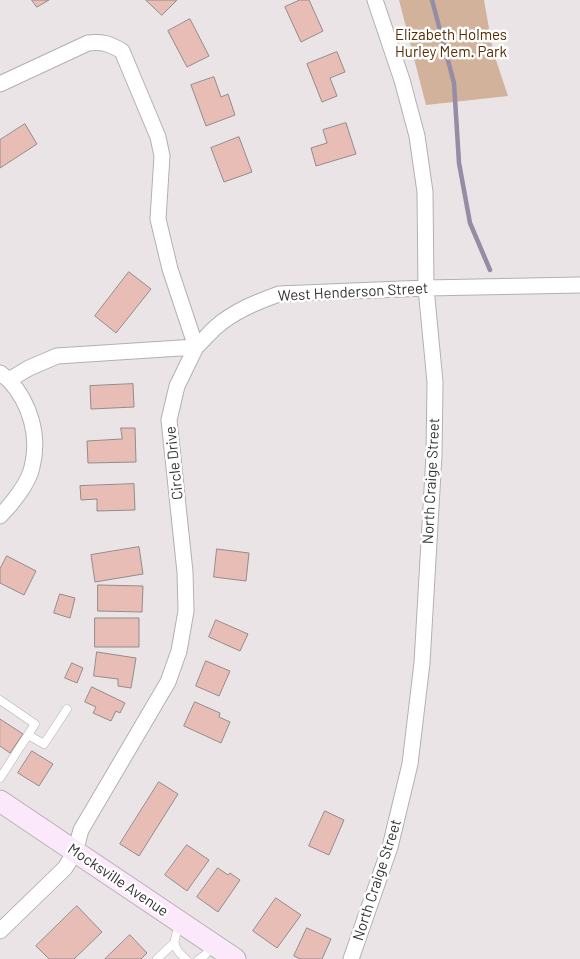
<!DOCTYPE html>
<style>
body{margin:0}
canvas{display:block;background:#ebe4e6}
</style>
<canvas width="580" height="959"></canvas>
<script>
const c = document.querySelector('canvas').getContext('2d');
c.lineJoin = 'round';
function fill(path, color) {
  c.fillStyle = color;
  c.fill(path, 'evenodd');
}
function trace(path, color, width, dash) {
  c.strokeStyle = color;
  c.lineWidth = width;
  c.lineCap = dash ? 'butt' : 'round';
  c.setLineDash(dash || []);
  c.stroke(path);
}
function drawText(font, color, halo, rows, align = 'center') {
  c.font = font + ' Barlow,sans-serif';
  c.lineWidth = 5;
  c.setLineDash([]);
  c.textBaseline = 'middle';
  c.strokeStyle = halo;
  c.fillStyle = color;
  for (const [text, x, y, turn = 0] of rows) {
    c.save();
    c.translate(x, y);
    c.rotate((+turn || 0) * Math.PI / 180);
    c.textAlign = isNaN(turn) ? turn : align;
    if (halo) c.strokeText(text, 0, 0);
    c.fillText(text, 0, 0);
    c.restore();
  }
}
const green = new Path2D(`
 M399,0H484L493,51L508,96L426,105Z`);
const stream = new Path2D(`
 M432,0L454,83L459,163L470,223L490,270`);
const building = new Path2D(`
 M32,0H49L37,7Z
 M146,0H177L162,15Z
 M300,0H309L323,31L301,42L285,7Z
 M190,19L209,56L187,67L168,31Z
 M337,52L345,72L330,78L337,96L322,102L307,64Z
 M214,77L221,97L228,94L235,115L206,126L191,85Z
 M346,123L356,154L316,166L311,148L327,143L323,130Z
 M25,124L37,144L0,168V140Z
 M239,137L252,172L224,182L211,148Z
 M129,272L151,289L116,333L95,316Z
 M133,384L134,407L91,409L90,386Z
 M121,428H135L136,462L88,463L87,441L122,439Z
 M134,484L135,510L97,511V499L81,500L80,486Z
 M139,547L143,574L95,582L91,555Z
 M217,549L249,553L246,581L214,577Z
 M7,556L36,571L24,595L0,583V569Z
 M98,585L143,586L142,612L98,611Z
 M60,594L75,598L70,618L54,613Z
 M95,618H139V647H95Z
 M216,620L248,634L240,651L209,637Z
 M97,652L136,658L131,688L118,686V679L94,676Z
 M206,661L230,671L219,696L196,686Z
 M72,663L83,668L77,683L65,678Z
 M92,687L125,703L120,713L116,711L111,721L93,713L96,707L85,702Z
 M195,702L220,713L219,717L230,722L221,743L184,726Z
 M0,719L23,734L10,753L0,746Z
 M32,751L53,764L39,786L18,773Z
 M159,782L178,794L139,856L120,844Z
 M325,811L344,820L329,855L309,846Z
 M187,845L209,860L187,891L165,875Z
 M218,868L228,875L230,873L240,880L218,912L197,897Z
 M276,898L301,915L277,948L253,931Z
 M77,906L102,932L74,959H49L36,946Z
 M307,928L331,939L322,959H300L294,956Z
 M130,935L147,953L141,959H105Z`);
const lane = new Path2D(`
 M0,700L35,724L0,778
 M28,735L44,744L67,709
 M180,924C173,941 171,947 186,959
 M157,959L174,943
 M199,959L205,955L212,946`);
const street = new Path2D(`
 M0,84L88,43C102,41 110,44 122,51L158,137L162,156L158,219L170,269L196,347L177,386L169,420L185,572L186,611L179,651L168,682L81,830L75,852L65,868L0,931
 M0,373L9,380L29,368L57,356L196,347C203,341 209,333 216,327C234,311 257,302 279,294L426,288L580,285
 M0,516C11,505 29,483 32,467C40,436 30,403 9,380
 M351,959L390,847L410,764L422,663L434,455L435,382L426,288L425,192L417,136L402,80L375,0`);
const secondary = new Path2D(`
 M0,801L235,959`);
const parkNames = [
 ["Elizabeth Holmes",451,35],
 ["Hurley Mem. Park",451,52]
];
const streetNames = [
 ["West Henderson Street",353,292,-3],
 ["Circle Drive",174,463,-96],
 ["North Craige Street",431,481,-87],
 ["Mocksville Avenue",118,880,34],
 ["North Craige Street",377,880,-72]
];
fill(green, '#d2b29a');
trace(stream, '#958da6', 4.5);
fill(building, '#e8bdb6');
trace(building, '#928b8a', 1);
trace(lane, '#b6afb1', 9);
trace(street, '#b6afb1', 17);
trace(secondary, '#b6afb1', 23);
trace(lane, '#fff', 8);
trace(street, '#fff', 15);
trace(secondary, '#fce8fb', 21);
drawText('15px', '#562c01', '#fff', parkNames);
drawText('15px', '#363334', '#fff', streetNames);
</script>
